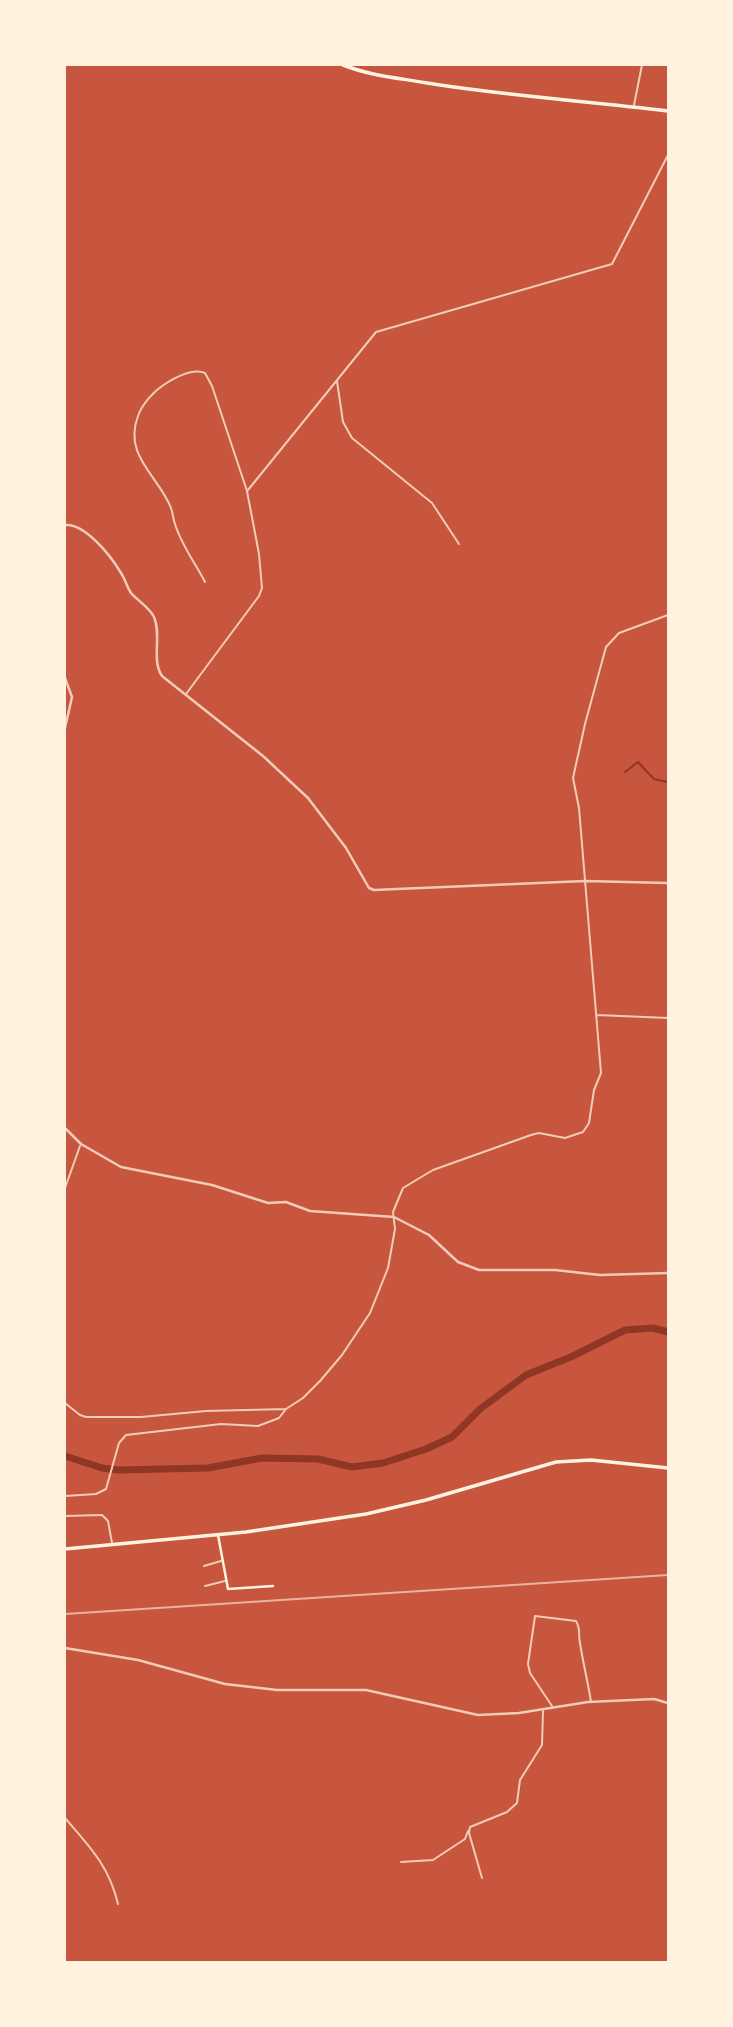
<!DOCTYPE html>
<style>
body{margin:0}
#map{position:relative;width:733px;height:2027px;overflow:hidden;background:#c8553d;font-family:Lora,serif}
canvas{display:block}
.frame{position:absolute;inset:0;border:66px solid #fff3e0;pointer-events:none}
</style>
<div id="map">
<canvas width="733" height="2027"></canvas>
<div class="frame"></div>
</div>
<script>
const c = document.querySelector('canvas').getContext('2d');
c.lineJoin = 'round';
function trace(path, color, width, dash) {
  c.strokeStyle = color;
  c.lineWidth = width;
  c.lineCap = dash ? 'butt' : 'round';
  c.setLineDash(dash || []);
  c.stroke(path);
}
const stream = new Path2D(`
 M625,772L638,762L654,779L668,782`);
const river = new Path2D(`
 M65,1456L102,1468L118,1470L208,1468L262,1458L318,1459L352,1467L383,1463L426,1449L452,1437L480,1409L526,1375L573,1356L625,1330L653,1328L668,1332`);
const minor = new Path2D(`
 M634,105L642,65
 M337,381L343,422L352,438L432,503L459,544
 M248,490L376,332L612,264L668,155
 M186,694L259,596L262,588L259,554L247,491L212,386L205,373C193,368 176,377 165,384C154,391 142,404 138,416C123,456 158,475 171,508C173,513 173,519 175,524C181,544 195,563 205,582
 M597,1015L668,1018
 M65,1188L80,1146
 M65,1403L80,1415L86,1417H141L206,1411L286,1409
 M65,1496L96,1494L106,1489L119,1443L126,1435L221,1424L258,1426L279,1418L286,1409L303,1398L320,1381L342,1355L370,1313L388,1268L395,1229L393,1212L403,1188L433,1170L531,1135L539,1133L565,1138L583,1132L589,1123L594,1090L601,1073L579,808L573,778L585,724L606,647L619,633L668,615
 M65,1516L102,1515L108,1521L112,1543
 M204,1566L221,1561
 M205,1586L225,1581
 M552,1706L530,1673L528,1664L535,1616L576,1621C581,1629 578,1635 580,1643C583,1663 588,1682 591,1702
 M65,1818C90,1847 109,1866 118,1904
 M401,1862L433,1860L465,1839L468,1831
 M482,1878L469,1833L470,1827L507,1812L517,1803L520,1780L542,1745L543,1711`);
const tertiary = new Path2D(`
 M65,525C85,523 111,556 121,573C125,579 127,587 131,593C138,601 149,607 154,617C162,635 151,660 162,676L263,756L308,798L346,848L369,888L374,890L585,881L668,883
 M65,678L72,697L65,728
 M65,1128L81,1144L121,1167L212,1185L268,1203L286,1202L310,1211L394,1217L429,1235L458,1262L479,1270H555L600,1275L668,1273
 M65,1648L138,1660L225,1684L277,1690H366L478,1715L519,1713L588,1702L654,1699L668,1703`);
const secondary = new Path2D(`
 M218,1535L228,1589L273,1586`);
const primary = new Path2D(`
 M343,65C371,76 399,78 427,83C507,96 588,101 668,111`);
const trunk = new Path2D(`
 M65,1549L246,1532L366,1514L426,1500L556,1462L591,1460L668,1468`);
const rail = new Path2D(`
 M65,1614L668,1575`);
trace(stream, '#8f3625', 2);
trace(river, '#8f3625', 7);
trace(minor, '#f1ccb7', 2);
trace(tertiary, '#f1ccb7', 2.5);
trace(secondary, '#fff3e0', 2.5);
trace(primary, '#fff3e0', 3.5);
trace(trunk, '#fff3e0', 3.5);
trace(rail, '#e9b49f', 2);
</script>
